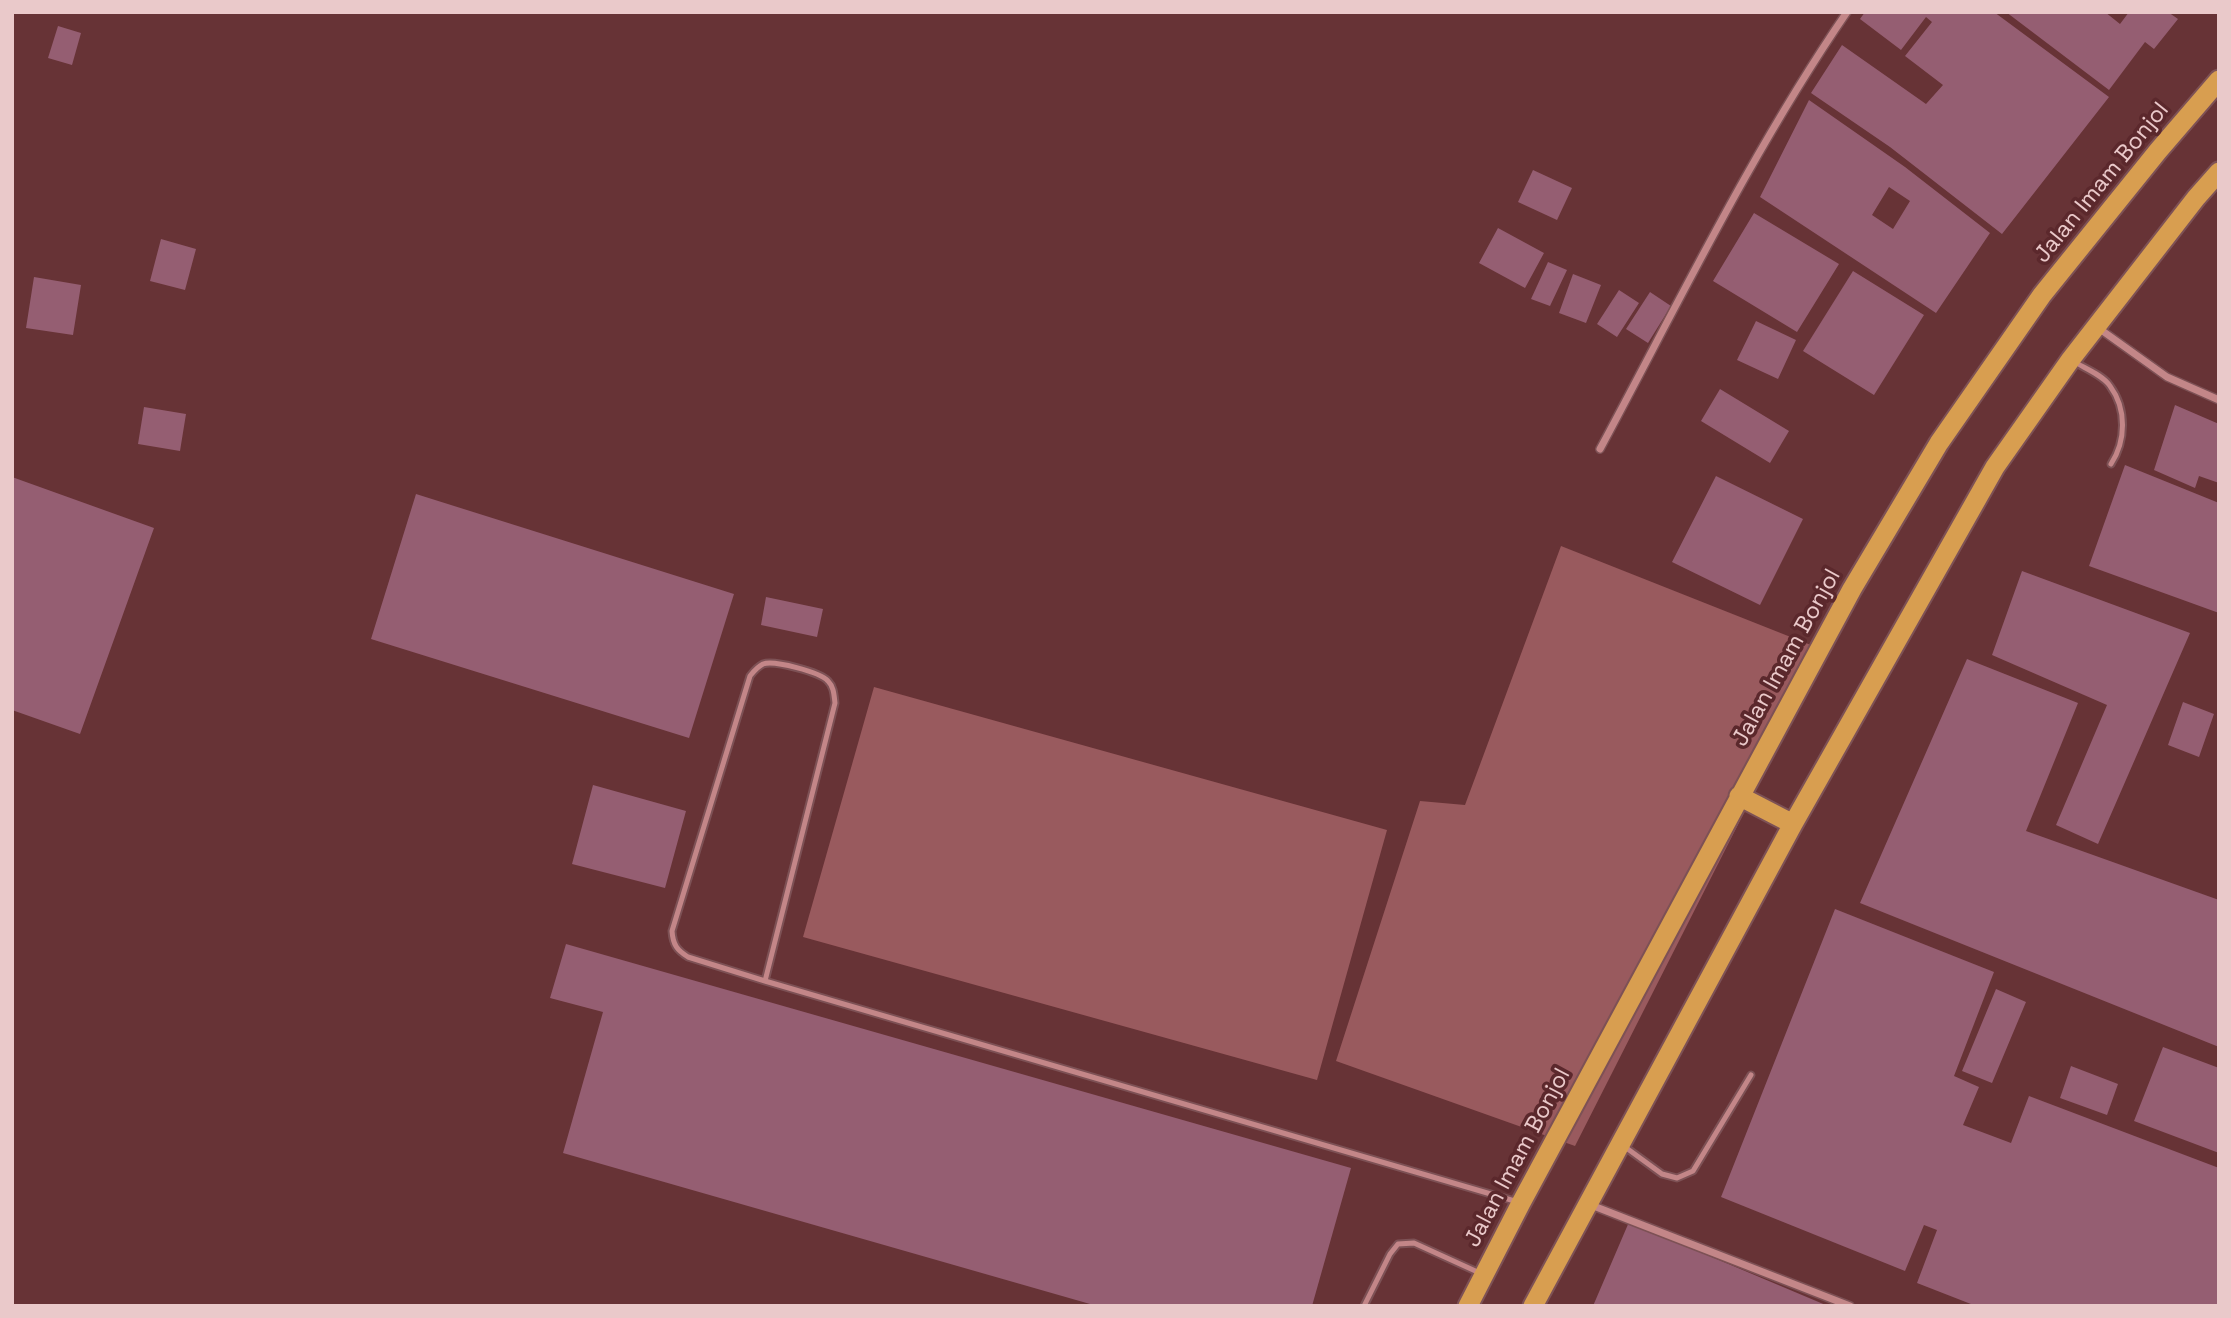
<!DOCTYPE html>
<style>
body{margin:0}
#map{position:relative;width:2231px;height:1318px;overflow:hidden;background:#673336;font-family:"Space Grotesk",sans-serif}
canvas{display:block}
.frame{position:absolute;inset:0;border:14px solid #eac9ca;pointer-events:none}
</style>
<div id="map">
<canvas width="2231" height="1318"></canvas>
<div class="frame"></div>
</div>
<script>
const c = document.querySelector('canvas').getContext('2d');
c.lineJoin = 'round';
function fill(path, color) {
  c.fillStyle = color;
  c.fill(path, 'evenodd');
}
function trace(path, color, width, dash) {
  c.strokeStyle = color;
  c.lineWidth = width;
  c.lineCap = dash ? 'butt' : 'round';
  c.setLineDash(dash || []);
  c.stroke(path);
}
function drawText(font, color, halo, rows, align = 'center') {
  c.font = font + ' "Space Grotesk",sans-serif';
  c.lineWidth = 7;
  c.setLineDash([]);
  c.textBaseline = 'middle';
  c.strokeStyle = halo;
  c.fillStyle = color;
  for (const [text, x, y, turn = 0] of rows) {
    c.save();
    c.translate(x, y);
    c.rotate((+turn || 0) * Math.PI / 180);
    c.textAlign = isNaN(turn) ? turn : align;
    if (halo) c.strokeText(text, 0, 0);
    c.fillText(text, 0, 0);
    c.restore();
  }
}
const green = new Path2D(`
 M1561,546L1826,651L1575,1146L1336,1061L1420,801L1465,805Z
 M874,687L1387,830L1317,1080L803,937Z`);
const building = new Path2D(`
 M1865,12H1994L2109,97L2002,234L1890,147L1811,93L1842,45L1926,104L1943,85L1905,56L1932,22L1926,17L1901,50L1860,19Z
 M2006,12H2105L2120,24L2129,12H2168L2178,19L2154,49L2145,42L2109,90Z
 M58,26L81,33L72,65L48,58Z
 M1809,100L1905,167L1990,233L1936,313L1760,197ZM1889,187L1910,201L1893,229L1872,215Z
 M1533,170L1572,188L1557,220L1518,202Z
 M1754,213L1839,264L1797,332L1713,281Z
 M1498,228L1544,253L1525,288L1479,263Z
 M161,239L196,249L185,290L150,281Z
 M1548,262L1567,270L1550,306L1531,299Z
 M1853,271L1924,315L1874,395L1803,351Z
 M1573,274L1601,285L1586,323L1559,313Z
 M34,277L81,285L73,335L26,328Z
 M1619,290L1639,303L1617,337L1597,324Z
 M1650,292L1671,306L1648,343L1626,329Z
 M1756,321L1796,340L1778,379L1737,360Z
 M1720,389L1789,431L1770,463L1701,421Z
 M2175,405L2219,424V483L2199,476L2195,488L2154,470Z
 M144,407L186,414L180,451L138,444Z
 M2125,465L2219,503V613L2089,566Z
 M1716,476L1803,519L1760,605L1672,562Z
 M12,477L154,528L80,734L12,710Z
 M416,494L734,594L689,738L371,639Z
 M2022,571L2190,633L2098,844L2056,825L2107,705L1992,655Z
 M766,597L823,609L817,637L761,625Z
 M1967,659L2078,703L2026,831L2219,900V1047L1860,903Z
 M2183,702L2214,714L2199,757L2168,745Z
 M593,785L686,811L665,888L572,864Z
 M1835,909L1994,972L1954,1076L1979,1087L1963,1125L2011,1143L2029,1096L2219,1168V1306H1976L1917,1283L1937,1230L1924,1225L1905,1271L1721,1197Z
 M566,944L1351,1168L1312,1306H1097L563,1153L603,1012L550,998Z
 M1996,989L2026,1002L1992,1083L1962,1071Z
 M2163,1047L2219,1068V1153L2134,1121Z
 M2071,1066L2118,1084L2107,1115L2060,1098Z
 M1629,1222L1828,1306H1593Z`);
const service = new Path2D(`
 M2073,361C2084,368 2103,375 2110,386C2127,409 2126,441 2111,464
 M765,981L835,703C834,695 834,687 828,681C820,672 774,660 763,664C757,667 754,671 750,676L672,931C673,945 677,950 688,957L765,981L1518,1202
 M1625,1147L1662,1174L1677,1178L1693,1171L1751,1075
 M1364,1306L1390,1254L1398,1244L1414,1243L1482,1274`);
const minor = new Path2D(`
 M2097,327L2167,377L2219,400
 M1600,449C1679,302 1753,149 1847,12
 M1591,1205L1850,1306`);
const trunk = new Path2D(`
 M1739,796L1793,824
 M1468,1306L1521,1203L1852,589L1939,443L2042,295L2158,151L2219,80
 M1533,1306L1793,824L1995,467L2071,359L2196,198L2219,172`);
const streetNames = [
 ["Jalan Imam Bonjol",2102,183,-51],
 ["Jalan Imam Bonjol",1787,658,-61],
 ["Jalan Imam Bonjol",1518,1158,-62]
];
fill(green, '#995a5e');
fill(building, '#955e72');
trace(service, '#7d5155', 9);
trace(minor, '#7d5155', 10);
trace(trunk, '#7d5155', 23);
trace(service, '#c38688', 5);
trace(minor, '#c38688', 7);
trace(trunk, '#d89e50', 19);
drawText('23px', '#eac9ca', '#5b282c', streetNames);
</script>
